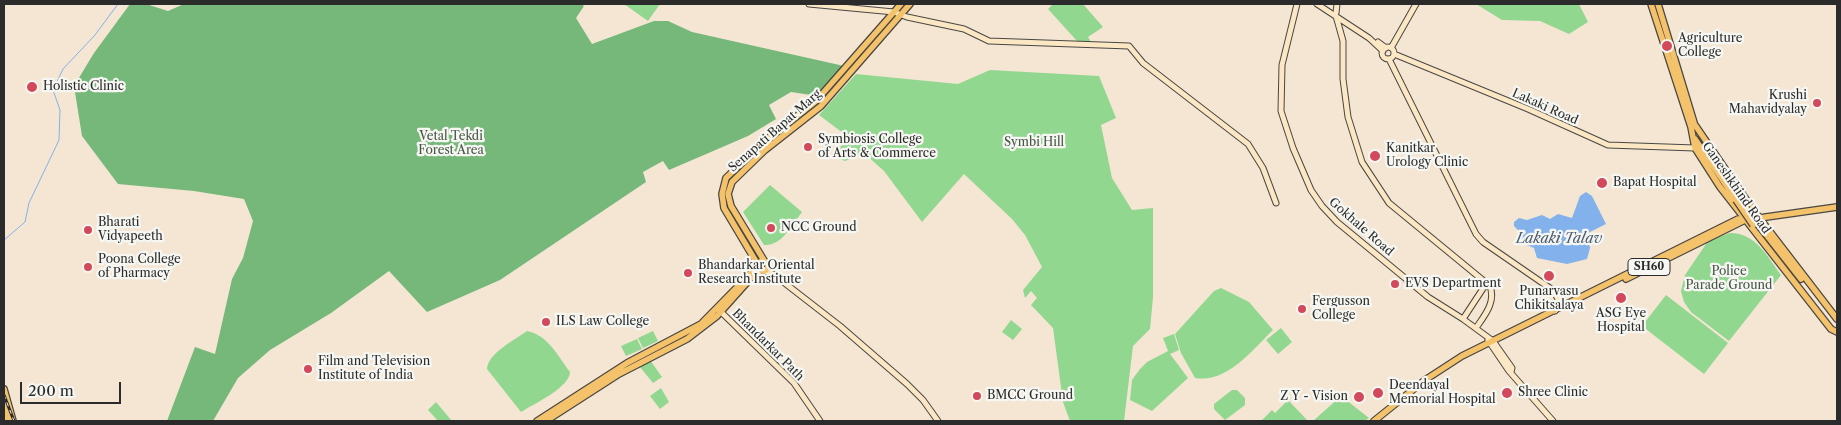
<!DOCTYPE html>
<style>
body{margin:0}
#map{position:relative;width:1841px;height:425px;overflow:hidden;background:#f4e6d3;font-family:"Libre Caslon Text",serif}
canvas{display:block}
.frame{position:absolute;inset:0;border:5px solid #2b2b2b;pointer-events:none}
.scale{position:absolute;left:20px;top:382px;width:101px;height:22px;box-sizing:border-box;border:2px solid #2b2b2b;border-top:0;padding-left:6px;font-size:15px;line-height:18px;white-space:nowrap;color:#2b2b2b;-webkit-text-stroke:4px #f6f6f2;paint-order:stroke}
</style>
<div id="map">
<canvas width="1841" height="425"></canvas>
<div class="frame"></div>
<div class="scale">200 m</div>
</div>
<script>
const c = document.querySelector('canvas').getContext('2d');
c.lineJoin = 'round';
function fill(path, color) {
  c.fillStyle = color;
  c.fill(path, 'evenodd');
}
function trace(path, color, width, dash) {
  c.strokeStyle = color;
  c.lineWidth = width;
  c.lineCap = dash ? 'butt' : 'round';
  c.setLineDash(dash || []);
  c.stroke(path);
}
function drawText(font, color, halo, rows, align = 'center') {
  c.font = font + ' "Libre Caslon Text",serif';
  c.lineWidth = 4.5;
  c.setLineDash([]);
  c.textBaseline = 'middle';
  c.strokeStyle = halo;
  c.fillStyle = color;
  for (const [text, x, y, turn = 0] of rows) {
    c.save();
    c.translate(x, y);
    c.rotate((+turn || 0) * Math.PI / 180);
    c.textAlign = isNaN(turn) ? turn : align;
    if (halo) c.strokeText(text, 0, 0);
    c.fillText(text, 0, 0);
    c.restore();
  }
}
const green = new Path2D(`
 M624,4H660L648,21Z
 M1053,4H1083L1103,27L1088,37L1091,42L1077,41L1048,9Z
 M1476,4H1579L1588,22L1569,34L1540,21L1502,20Z
 M990,70L1099,76L1116,118L1101,125L1112,178L1132,210L1153,208V297L1150,329L1133,346L1124,421H1070L1063,402L1053,328L1031,305L1037,298L1031,291L1025,298L1023,290L1042,267L1025,235L1012,219L964,174L922,222L884,171L864,153L845,161L835,157L847,136L819,115L856,74L958,84Z
 M770,185L802,212C792,225 782,246 764,245L743,212Z
 M1730,233C1756,233 1767,256 1781,275L1729,341L1691,312L1684,302L1681,291L1685,275L1708,241Z
 M1221,288L1249,302L1273,330C1252,350 1228,383 1195,378L1181,353L1175,334L1214,291Z
 M1666,295L1728,343L1704,374L1642,326Z
 M1011,320L1022,329L1013,340L1002,332Z
 M1281,328L1292,342L1278,354L1266,340Z
 M527,331C548,335 558,356 570,372C570,387 534,404 521,412L487,369C488,353 515,340 527,331Z
 M653,331L658,341L643,348L638,338Z
 M1174,334L1179,350L1170,354L1188,378L1152,411L1130,400L1132,380L1140,369L1147,362L1168,351L1163,338Z
 M637,339L642,349L626,356L621,346Z
 M650,360L662,377L653,383L640,367Z
 M661,388L669,402L660,409L650,396Z
 M1232,390H1237L1245,398V405L1225,420L1214,409V404Z
 M1341,396L1369,418L1364,421H1313Z
 M1288,400L1308,421H1261L1272,410L1275,413Z
 M436,402L452,421H438L428,410Z`);
const forest = new Path2D(`
 M130,4H146L168,11L184,4H581L584,6L576,18L592,44L654,21H668L692,32L844,66L818,96L791,92L769,105L776,119L748,136L669,170L663,161L643,172L646,182L500,280L427,312L389,271L331,313L270,350L238,378L213,421H167L195,347L215,354L232,279L243,258L253,221L244,199L194,191L118,184L82,136L74,86L94,53Z`);
const water = new Path2D(`
 M1586,192L1592,196L1606,224L1588,233L1590,248L1587,259L1567,264L1537,258L1534,248L1522,243L1521,233L1514,226V222L1519,218L1527,220L1542,215L1550,219L1558,214L1572,218L1580,196Z`);
const stream = new Path2D(`
 M4,240L25,222L29,203L59,140L60,110L53,90L63,69L95,35L118,4`);
const secondary = new Path2D(`
 M809,4L894,12L907,17L964,29L989,41L1129,46L1143,63L1248,144L1263,168L1276,203
 M1297,4L1282,65L1281,111L1293,148L1311,190L1322,206L1337,222L1428,297L1463,319L1493,341L1512,368L1511,372
 M1317,4L1369,38L1383,51
 M1336,13L1337,4
 M1336,16L1343,41V79L1348,117L1362,162L1389,203L1490,286C1496,302 1485,315 1476,328
 M1378,42L1386,48
 M1382 53a6 6 0 1 1 12 0a6 6 0 1 1-12 0Z
 M1391,48L1416,4
 M1394,54L1528,109L1608,145L1695,148
 M1389,59L1476,234L1483,242L1560,295L1563,307
 M764,271L773,274L840,326L907,384L923,400L938,421
 M1554,292L1558,299L1555,311
 M718,309L794,383L820,421
 M1463,319L1484,287L1478,279
 M1488,340L1509,371L1553,421`);
const primary = new Path2D(`
 M1651,4L1691,127L1695,148L1720,187L1831,329L1837,332
 M1658,4L1695,126
 M1695,125L1754,211L1837,319
 M1695,139L1736,200
 M1721,171L1739,198
 M1757,223L1801,279
 M758 266a5 5 0 1 1 10 0a5 5 0 1 1-10 0Z
 M765,262L731,206L728,194L732,182L765,150L821,106L910,4
 M758,265L724,208L722,194L726,178L760,145L816,101L901,4
 M1626,279L1745,220
 M4,389L13,421
 M4,404L8,421
 M537,421L627,363L701,324L758,266
 M546,421L619,374L687,339L717,316L751,278L761,271
 M1374,421L1425,380L1462,356L1738,219L1745,220L1837,207`);
const rail = new Path2D(`
 M4,395L14,421`);
const primaryBridge = new Path2D(`
 M1739,198L1757,223
 M1736,200L1753,225`);
const markers = [
 [1667,46,6,"#d1495b"],
 [32,87,6,"#d1495b"],
 [1817,103,5,"#d1495b"],
 [808,147,5,"#d1495b"],
 [1375,156,6,"#d1495b"],
 [1602,183,6,"#d1495b"],
 [771,228,5,"#d1495b"],
 [88,230,5,"#d1495b"],
 [88,267,5,"#d1495b"],
 [688,273,5,"#d1495b"],
 [1549,276,6,"#d1495b"],
 [1395,284,5,"#d1495b"],
 [1621,298,6,"#d1495b"],
 [1302,309,5,"#d1495b"],
 [546,322,5,"#d1495b"],
 [308,369,5,"#d1495b"],
 [1378,393,6,"#d1495b"],
 [1507,393,6,"#d1495b"],
 [977,396,5,"#d1495b"],
 [1359,397,6,"#d1495b"]
];
const shields = [
 [1649,267,42]
];
const shieldNames = [
 ["SH60",1649,267]
];
const poiNames = [
 ["Agriculture",1678,39],
 ["College",1678,53],
 ["Holistic Clinic",43,87],
 ["Krushi",1807,96,"right"],
 ["Mahavidyalay",1807,110,"right"],
 ["Symbiosis College",818,140],
 ["of Arts & Commerce",818,154],
 ["Kanitkar",1386,149],
 ["Urology Clinic",1386,163],
 ["Bapat Hospital",1613,183],
 ["Bharati",98,223],
 ["Vidyapeeth",98,237],
 ["NCC Ground",781,228],
 ["Poona College",98,260],
 ["of Pharmacy",98,274],
 ["Bhandarkar Oriental",698,266],
 ["Research Institute",698,280],
 ["EVS Department",1405,284],
 ["Punarvasu",1549,292,"center"],
 ["Chikitsalaya",1549,306,"center"],
 ["Fergusson",1312,302],
 ["College",1312,316],
 ["ASG Eye",1621,314,"center"],
 ["Hospital",1621,328,"center"],
 ["ILS Law College",556,322],
 ["Film and Television",318,362],
 ["Institute of India",318,376],
 ["Deendayal",1389,386],
 ["Memorial Hospital",1389,400],
 ["Shree Clinic",1518,393],
 ["BMCC Ground",987,396],
 ["Z Y - Vision",1348,397,"right"]
];
const streetNames = [
 ["Lakaki Road",1545,107,24],
 ["Senapati Bapat Marg",775,131,-41],
 ["Ganeshkhind Road",1736,188,55],
 ["Gokhale Road",1361,227,41],
 ["Bhandarkar Path",768,345,45]
];
const parkNames = [
 ["Vetal Tekdi",451,137],
 ["Forest Area",451,151],
 ["Symbi Hill",1034,143],
 ["Police",1729,272],
 ["Parade Ground",1729,286]
];
const waterNames = [
 ["Lakaki Talav",1559,239]
];
fill(green, '#92d790');
fill(forest, '#75b87a');
fill(water, '#82b1ec');
trace(stream, '#82b1ec', 1);
trace(secondary, '#494744', 7);
trace(primary, '#494744', 8);
trace(secondary, '#fbe7c3', 5);
trace(primary, '#f4c26a', 5.5);
trace(rail, '#2b2b2b', 3);
trace(rail, '#f6f6f2', 1, [4]);
trace(primaryBridge, '#494744', 8, []);
trace(primaryBridge, '#f4c26a', 5.5);
for (const [x, y, r, color] of markers) {
  const dot = new Path2D();
  dot.arc(x, y, r, 0, 2 * Math.PI);
  c.fillStyle = color;
  c.fill(dot);
  trace(dot, '#f6f6f2', 2);
}
for (const [x, y, w] of shields) {
  const box = new Path2D();
  box.roundRect(x - w / 2, y - 8.5, w, 17, 4);
  c.fillStyle = '#f6f6f2';
  c.fill(box);
  trace(box, '#2b2b2b', 1);
}
drawText('bold 11px', '#2b2b2b', null, shieldNames);
drawText('12px', '#2b2b2b', '#f6f6f2', poiNames, 'left');
drawText('12px', '#2b2b2b', '#f6f6f2', streetNames);
drawText('12px', '#455644', '#f6f6f2', parkNames);
drawText('italic 14px', '#495a6f', '#f6f6f2', waterNames);
</script>
